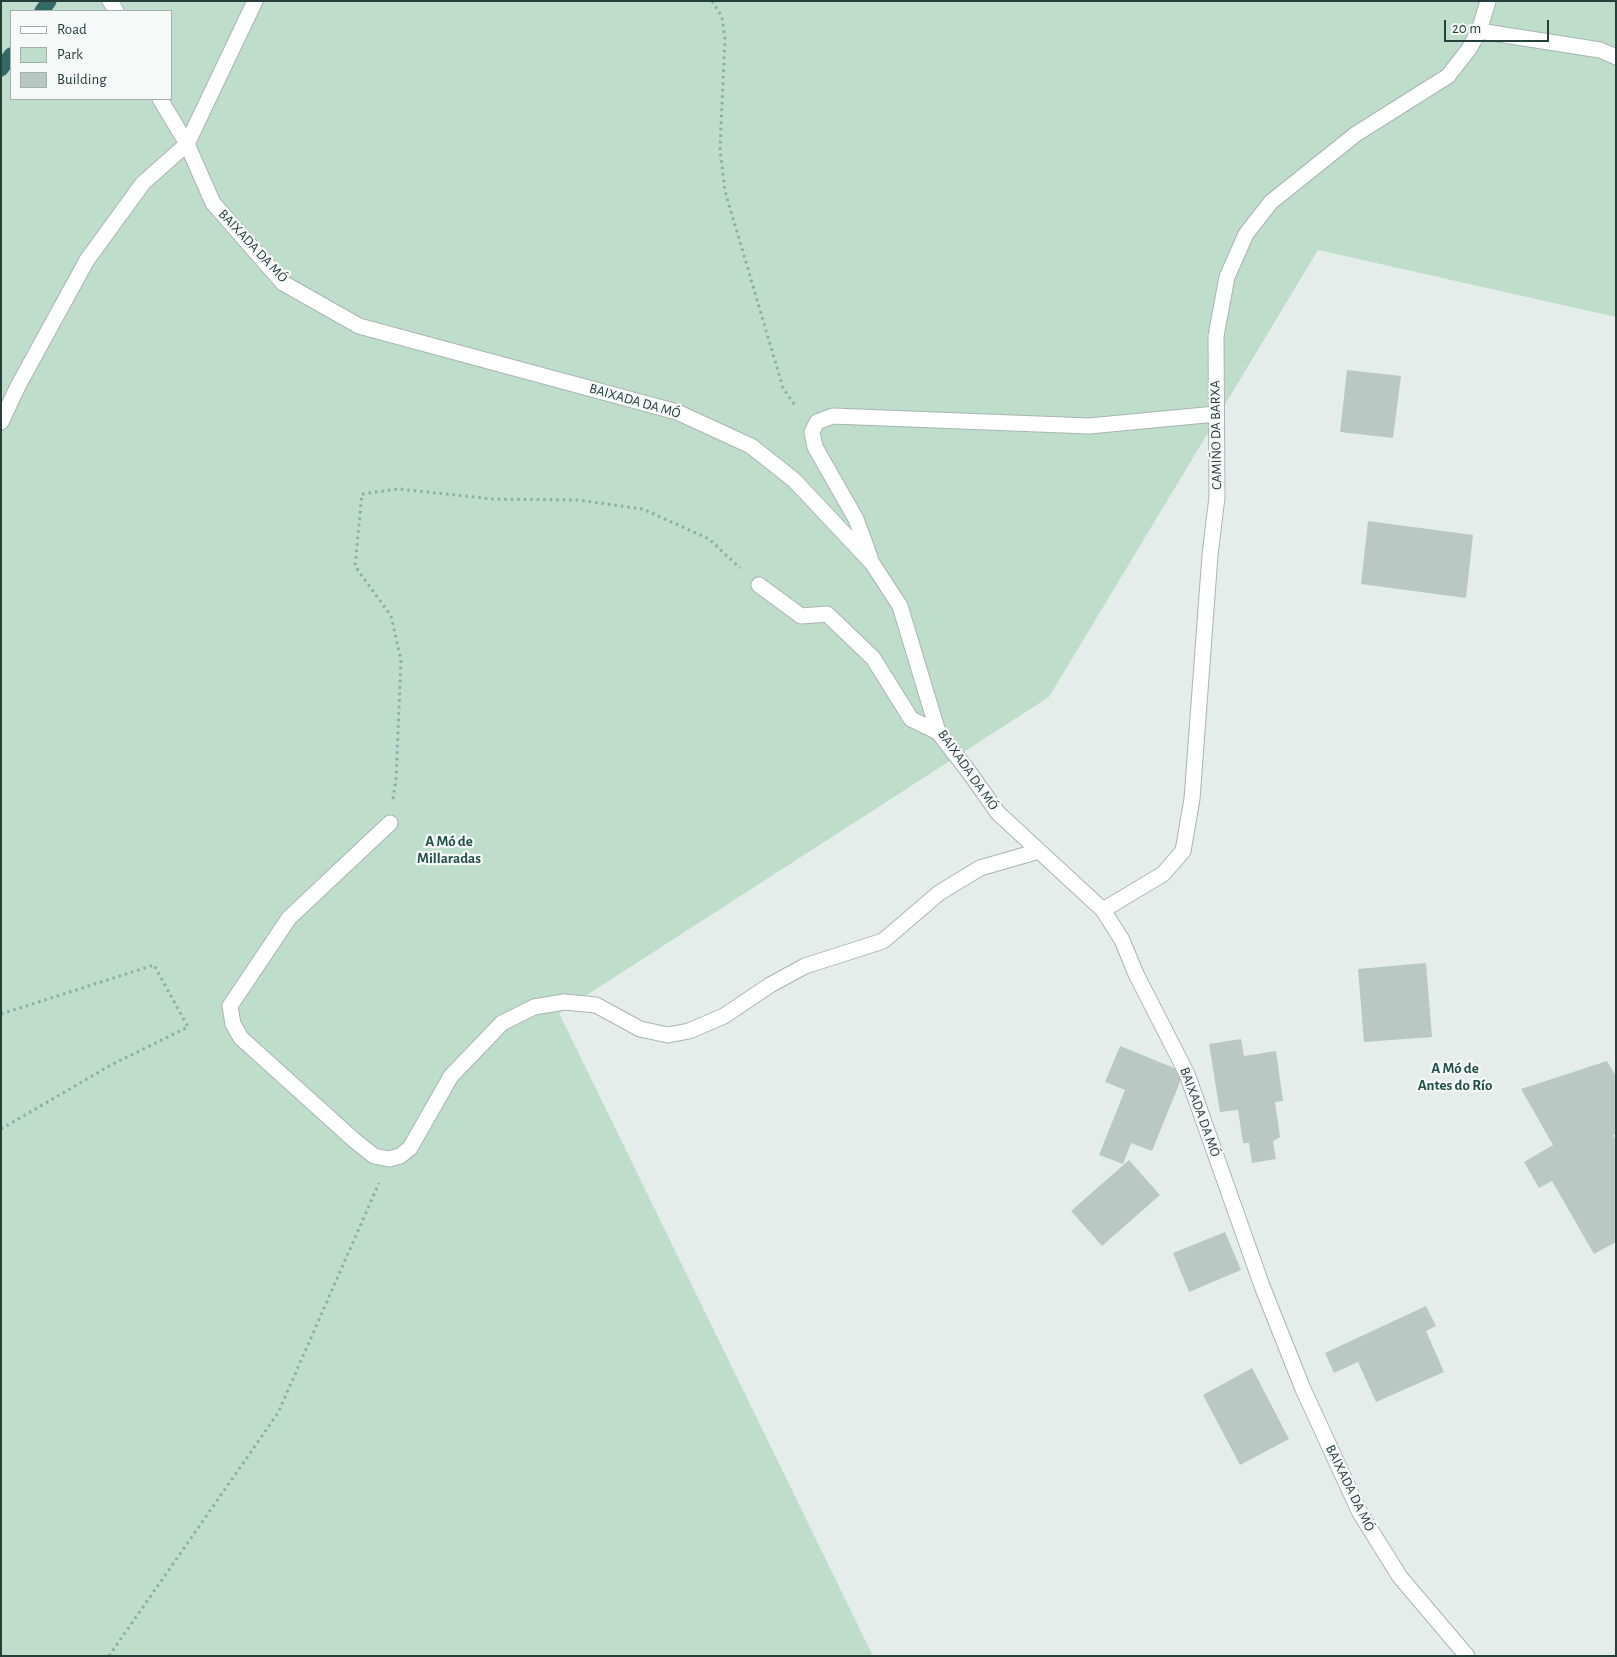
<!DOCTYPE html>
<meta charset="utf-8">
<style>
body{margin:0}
#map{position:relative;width:1617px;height:1657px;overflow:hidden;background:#e5edeb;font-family:"Alegreya Sans",sans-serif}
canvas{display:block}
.frame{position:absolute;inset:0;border:2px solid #253f3b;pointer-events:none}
.legend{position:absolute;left:10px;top:10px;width:162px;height:90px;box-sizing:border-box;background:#f5faf8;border:1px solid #a2afac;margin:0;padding:6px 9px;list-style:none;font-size:15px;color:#253f3b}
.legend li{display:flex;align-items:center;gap:10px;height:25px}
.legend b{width:25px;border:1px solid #a2afac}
.scale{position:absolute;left:1444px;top:20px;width:105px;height:22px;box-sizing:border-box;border:2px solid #253f3b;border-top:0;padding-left:6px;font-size:15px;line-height:18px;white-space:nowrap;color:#253f3b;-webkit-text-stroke:4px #f5faf8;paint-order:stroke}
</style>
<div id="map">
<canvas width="1617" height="1657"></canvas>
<div class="frame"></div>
<ul class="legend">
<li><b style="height:6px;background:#fff"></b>Road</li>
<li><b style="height:14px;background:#bfddcb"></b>Park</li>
<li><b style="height:14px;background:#bac8c4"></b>Building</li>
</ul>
<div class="scale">20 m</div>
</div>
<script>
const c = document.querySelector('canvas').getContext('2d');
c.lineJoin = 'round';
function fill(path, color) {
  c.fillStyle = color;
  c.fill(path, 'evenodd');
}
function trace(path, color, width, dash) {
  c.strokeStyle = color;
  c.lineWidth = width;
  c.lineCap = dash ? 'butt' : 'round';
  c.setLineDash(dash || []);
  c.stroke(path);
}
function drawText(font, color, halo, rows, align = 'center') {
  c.font = font + ' "Alegreya Sans",sans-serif';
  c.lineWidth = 4.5;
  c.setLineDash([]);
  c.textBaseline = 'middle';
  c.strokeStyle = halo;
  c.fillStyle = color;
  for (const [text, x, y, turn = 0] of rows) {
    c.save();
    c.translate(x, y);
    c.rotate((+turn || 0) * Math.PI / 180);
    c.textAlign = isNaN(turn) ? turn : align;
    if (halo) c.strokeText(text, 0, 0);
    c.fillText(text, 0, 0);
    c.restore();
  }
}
const green = new Path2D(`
 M1,1H1616V317L1318,250L1049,697L559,1013L873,1656H1ZM11,11H171V99H11Z`);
const building = new Path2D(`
 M1347,370L1401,376L1393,438L1340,432Z
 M1368,521L1473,535L1466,598L1361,584Z
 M1426,963L1432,1037L1364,1042L1358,969Z
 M1241,1039L1244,1056L1276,1051L1283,1101L1275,1102L1280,1137L1273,1141L1276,1159L1252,1163L1249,1143H1243L1238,1110L1220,1112L1209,1044Z
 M1120,1046L1184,1072L1152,1151L1131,1143L1123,1164L1099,1155L1125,1090L1105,1082Z
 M1607,1061L1616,1076V1134L1613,1135L1616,1141V1242L1594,1254L1552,1181L1539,1188L1524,1162L1553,1145L1521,1089Z
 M1129,1160L1160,1195L1102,1246L1071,1211Z
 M1225,1232L1241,1270L1189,1292L1173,1253Z
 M1426,1306L1436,1326L1426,1331L1444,1372L1376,1402L1358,1362L1334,1373L1325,1353Z
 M1252,1368L1289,1439L1240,1465L1203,1395Z`);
const path = new Path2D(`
 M712,1L722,17L725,39L720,149L725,191L783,388L796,407
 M393,799L396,779L401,660L391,616L355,566L362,494L398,489L493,499L578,500L643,509L709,539L740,568
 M1,1014L154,965L188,1027L111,1065L1,1129
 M109,1656L278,1413L379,1183`);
const minor = new Path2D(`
 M110,1L116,11
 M1479,31L1600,50L1616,57
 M160,99L187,144L213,203L283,283L359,326L677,412L751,446L794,480L872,563L900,606L938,732L969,772L998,813L1103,910L1122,940L1136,974L1187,1074L1262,1286L1303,1389L1360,1513L1400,1577L1467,1656
 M1,422L18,386L87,260L143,183L187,144L255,1
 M870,557L856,519L815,447L812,432L817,422L833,416L1089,426L1216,414
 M759,585L801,616L827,614L873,658L911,719L938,732
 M390,823L289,918L230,1006L233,1024L241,1038L354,1140L374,1156L389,1159L400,1156L410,1148L451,1076L502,1023L534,1007L564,1002L596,1005L640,1029L668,1035L689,1031L724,1016L770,985L805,966L883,941L939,893L980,868L1039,851
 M1103,910L1163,874L1183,851L1192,799L1210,555L1217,497L1216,336L1227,277L1246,234L1271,202L1356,134L1448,76L1469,49L1479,31L1488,1`);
const highway = new Path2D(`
 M42,11L49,1
 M1,69L11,55`);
const streetNames = [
 ["BAIXADA DA MÓ",253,246,47],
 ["BAIXADA DA MÓ",635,401,16],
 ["CAMIÑO DA BARXA",1216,435,-91],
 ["BAIXADA DA MÓ",968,770,55],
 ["BAIXADA DA MÓ",1200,1112,70],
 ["BAIXADA DA MÓ",1350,1488,64]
];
const neighbourhoodNames = [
 ["A Mó de",449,841],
 ["Millaradas",449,858],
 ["A Mó de",1455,1068],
 ["Antes do Río",1455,1085]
];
fill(green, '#bfddcb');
fill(building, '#bac8c4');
trace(minor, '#a8b5b3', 17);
trace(highway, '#c2c9c8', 17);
trace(path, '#87b0a8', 3, [2.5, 4]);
trace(minor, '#fff', 15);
trace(highway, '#316a65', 15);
drawText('14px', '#253f3b', '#f5faf8', streetNames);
drawText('bold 15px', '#21504b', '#f5faf8', neighbourhoodNames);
</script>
